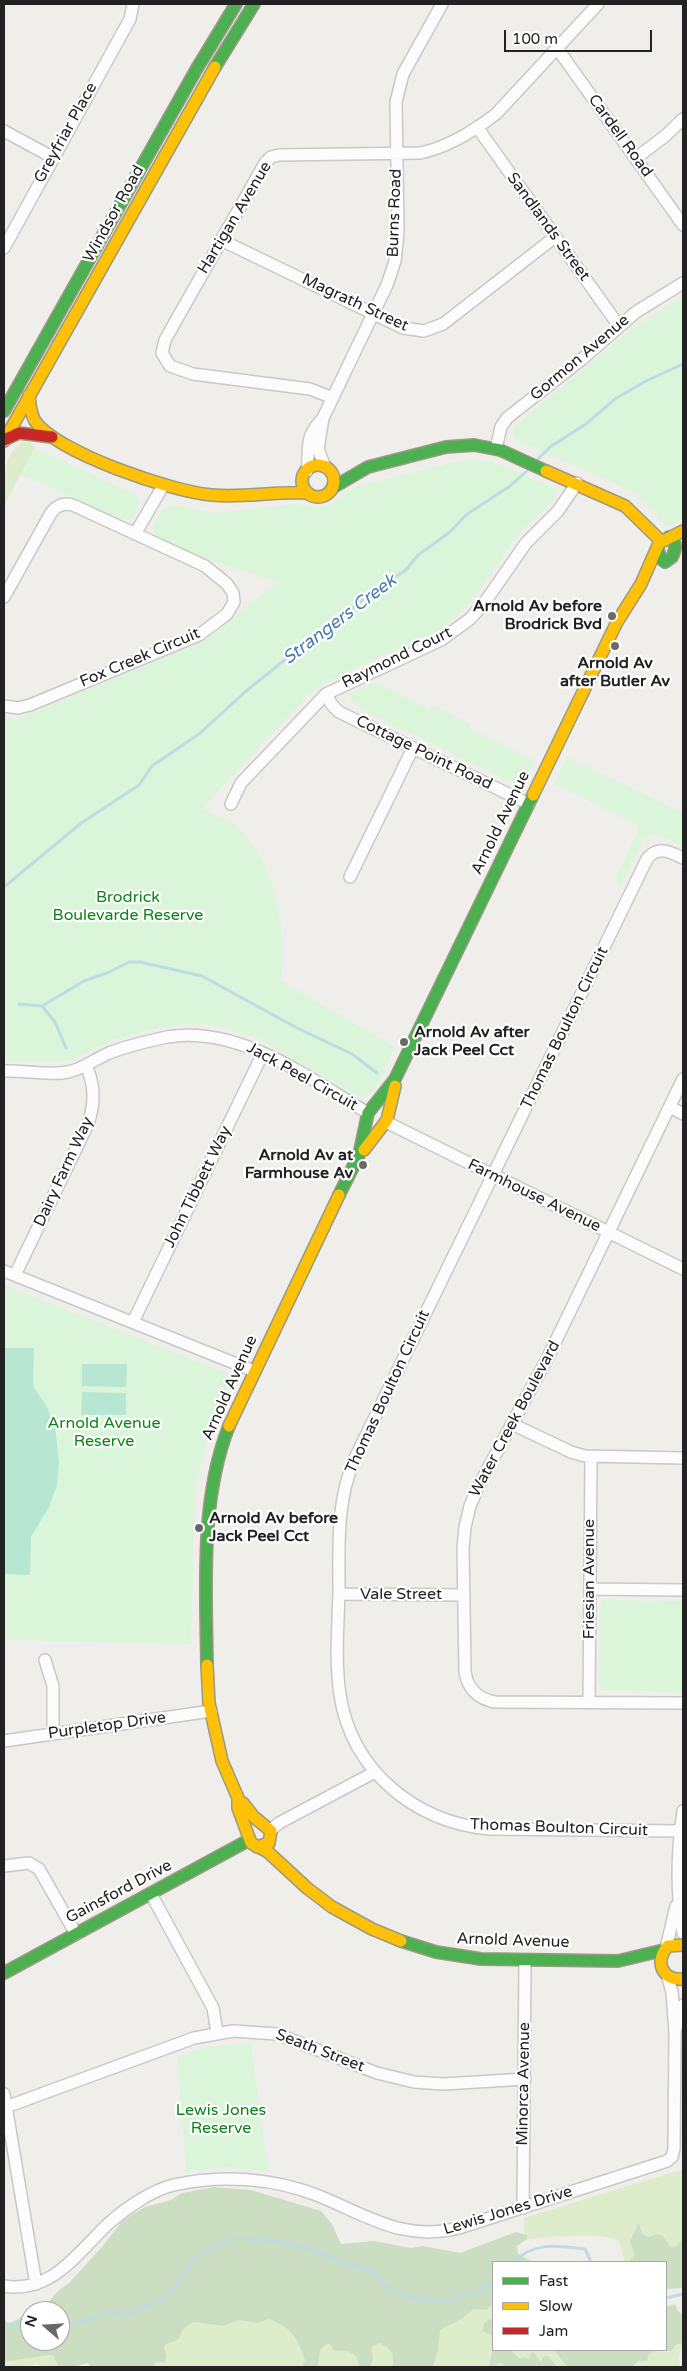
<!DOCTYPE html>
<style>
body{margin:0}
#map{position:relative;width:687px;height:2371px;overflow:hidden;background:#f0eeeb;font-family:"Varela Round",sans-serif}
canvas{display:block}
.frame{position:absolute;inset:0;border:5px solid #222;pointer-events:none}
.legend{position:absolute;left:492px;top:2261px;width:175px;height:90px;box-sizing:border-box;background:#fff;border:1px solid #a7a7a7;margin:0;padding:6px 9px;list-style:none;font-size:15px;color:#222}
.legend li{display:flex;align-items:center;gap:10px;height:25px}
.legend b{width:25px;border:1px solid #a7a7a7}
.north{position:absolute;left:20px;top:2301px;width:50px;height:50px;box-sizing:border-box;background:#fff;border:1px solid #a7a7a7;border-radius:50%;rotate:289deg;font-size:14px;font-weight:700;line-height:20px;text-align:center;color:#222}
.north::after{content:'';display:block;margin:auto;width:18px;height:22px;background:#6a6968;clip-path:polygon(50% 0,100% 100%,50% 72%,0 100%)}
.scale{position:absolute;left:504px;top:30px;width:148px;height:22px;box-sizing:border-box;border:2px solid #222;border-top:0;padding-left:6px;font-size:15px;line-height:18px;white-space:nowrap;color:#222;-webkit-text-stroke:4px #fff;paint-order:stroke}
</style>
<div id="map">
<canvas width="687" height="2371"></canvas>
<div class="frame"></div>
<ul class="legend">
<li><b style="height:6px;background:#4caf50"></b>Fast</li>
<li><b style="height:6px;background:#ffc107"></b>Slow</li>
<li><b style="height:6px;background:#c62828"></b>Jam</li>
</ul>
<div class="north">N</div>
<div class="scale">100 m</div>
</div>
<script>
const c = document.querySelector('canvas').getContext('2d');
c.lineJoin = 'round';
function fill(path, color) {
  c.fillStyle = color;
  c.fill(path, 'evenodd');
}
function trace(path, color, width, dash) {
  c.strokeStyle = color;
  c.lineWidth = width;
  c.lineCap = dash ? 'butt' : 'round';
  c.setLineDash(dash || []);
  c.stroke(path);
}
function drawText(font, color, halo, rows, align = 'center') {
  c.font = font + ' "Varela Round",sans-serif';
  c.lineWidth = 4.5;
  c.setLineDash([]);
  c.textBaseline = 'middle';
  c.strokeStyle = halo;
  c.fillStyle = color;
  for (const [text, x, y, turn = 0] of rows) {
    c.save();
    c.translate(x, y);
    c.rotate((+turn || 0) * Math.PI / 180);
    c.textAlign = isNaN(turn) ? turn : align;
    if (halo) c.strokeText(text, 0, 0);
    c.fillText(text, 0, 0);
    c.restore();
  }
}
const grass = new Path2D(`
 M23,442H30L35,448L4,505C4,483 1,455 23,442Z
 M683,2169V2239L675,2247H671C663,2235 644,2242 640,2227L636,2226L631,2237L635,2255L629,2262H625L619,2242C607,2230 546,2238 527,2239V2235L524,2233V2218Z
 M493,2304V2320L489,2319L488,2335L493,2336V2350H554L567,2367H433L438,2350L439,2330L460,2320L474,2309L486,2310Z
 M269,2319C294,2329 296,2335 305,2360L302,2367H154L156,2362H164C168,2357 166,2354 164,2348L165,2345L179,2339L183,2329L193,2322L224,2326L238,2320L258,2323Z
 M379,2343C392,2349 394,2353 393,2367H370L373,2359L372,2347Z
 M683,2343L679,2357L680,2367H632L638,2361H647L649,2354L656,2351L664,2352Z
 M326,2344H330L334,2351C348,2351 358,2351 359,2367H318L320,2350Z
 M50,2355L53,2356L59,2367H40L38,2364L21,2367H4V2362Z`);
const forest = new Path2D(`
 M214,2187L251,2190L321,2211L332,2224L341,2244L374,2241L411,2248L423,2246L460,2253L516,2232L527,2235V2239L517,2246L518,2254L533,2262H493V2304L486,2310L474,2309L460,2320L440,2330L438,2350L433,2367H393C394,2353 392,2349 379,2343L372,2347L373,2360L370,2367H359C358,2351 348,2351 334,2351L330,2344H326L320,2350L318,2367H302L305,2360C296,2336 293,2329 269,2319L258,2323L238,2320L224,2326L193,2322L183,2329L179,2339L165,2345L164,2348C166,2354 168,2357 164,2362H156L154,2367H92L87,2363L75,2367H59L53,2356L50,2355L4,2362V2319L8,2323C17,2322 24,2315 28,2309L44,2307L58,2291L70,2282L101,2248L123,2220L145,2207L171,2200L182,2193ZM30,2311H60V2341H30Z
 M638,2223L643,2234L649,2237L655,2234L662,2235L671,2247H675L683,2239V2288L666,2289V2262H629L635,2255L630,2241Z
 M675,2304L678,2311L683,2315V2343L676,2345L671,2351H656L649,2354L647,2361H638L632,2367L590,2366L567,2367L554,2350H666V2307Z
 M489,2319L493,2320V2336L482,2331L484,2324Z
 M493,2347V2350H510L520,2359L523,2357L530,2359L531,2352L534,2353L541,2362L544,2356H548L557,2367H505L502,2363H498L496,2367H489Z`);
const park = new Path2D(`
 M683,296V518L673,527L664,524L634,492L518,441C512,437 511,431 516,425L634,327Z
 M35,448L134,494L140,502L132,519L122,520L21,474Z
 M469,460L494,462L555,488L556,496C545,512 528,522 516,538C491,569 475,605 440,629L324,683L311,692L202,808C213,815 230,819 239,829C278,869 286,928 281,981L395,1047L373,1093L359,1097L263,1041L239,1031L213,1025L188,1024L152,1029L112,1040L68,1061H9L4,1052V714L15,720L206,640L277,582L202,557L156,537L153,527L161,511L173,505L214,513L296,504L318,508L328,506L354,487L447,464Z
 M375,682L429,709L433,705L470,724L469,728L535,761L521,785H517L373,715L354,703L348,694Z
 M567,757L683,813V847C671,841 655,828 644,839L621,885L614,882L640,826L554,784Z
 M4,1285L229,1374L232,1380L206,1443L195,1491L191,1644L4,1640Z
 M604,1600L683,1601V1692L602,1690L599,1683L600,1606Z
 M251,2043L268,2171L226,2167L186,2171L177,2057L206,2047Z`);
const pitch = new Path2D(`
 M4,1348H34L33,1386L46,1405L55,1427L59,1462L57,1485L49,1507L31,1537L30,1575L4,1574Z
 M82,1364H127L126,1387L82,1386Z
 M82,1392L126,1393V1415H81Z`);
const stream = new Path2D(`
 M537,460L550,447L586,424L615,399L644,382L683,364
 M4,887L80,824L139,785L152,766L199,734L245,692L303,645L339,620L370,593L406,570L418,555L450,532L466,515L510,486L529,469
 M19,1004L42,1006L84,981L107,973L129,962H140L202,976L297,1028L352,1054L377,1073
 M42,1006L55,1022L66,1048
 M513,2262C536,2241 557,2246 585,2249L591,2262
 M666,2298L683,2294
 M4,2324L30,2327
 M60,2326L89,2320L106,2312L126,2315L165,2298L196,2257L234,2238L276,2241L311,2249L345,2263L370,2270L392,2290L407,2297L421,2299L450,2301L467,2293L479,2292L493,2282`);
const street = new Path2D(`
 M557,48L683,225
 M477,127L619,326
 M4,131L52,157
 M636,158L665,136L683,119
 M221,240L403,328L424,331L443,324L555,237
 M4,248L130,19L133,4
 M333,398L310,389L193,374L170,366L162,353L165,340L265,163L271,157L279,155L420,153C446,148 475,130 496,114L598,4
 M323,418L318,449L325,467
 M496,448L501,427L507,418L581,360L636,312L683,283
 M307,471C310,445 304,438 323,418L387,285L395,261L398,232L396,102L403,74L442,4
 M135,534L163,486
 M4,597L51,513C57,505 65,502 75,506L205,566L227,584L233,593L234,602L227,614L199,635L30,705L18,708L4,706
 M326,694L332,705L339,712L529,804
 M231,804L241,783L326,694L441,640L470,619L485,602L526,543L558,511L577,483
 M683,858C670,852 658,845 647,859L355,1458C336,1501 339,1546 339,1592C338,1626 335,1662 340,1695C352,1771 415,1822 489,1829L683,1831
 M350,877L413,748
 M4,1071C25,1070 47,1076 68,1072C83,1069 95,1059 109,1053C127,1046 148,1041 167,1037C240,1025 308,1078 368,1113
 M683,1079L548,1357L478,1487L470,1506L465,1527L463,1549L465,1671C467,1688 478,1699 495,1702L683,1703
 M670,1107L683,1114
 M386,1122L683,1269
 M4,1271L254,1371
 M15,1275L88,1124C95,1103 95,1086 86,1065
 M133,1322L263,1053
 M512,1424L571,1452L585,1456L683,1458
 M590,1589L683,1590
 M339,1594L464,1595
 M45,1660L53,1686V1734
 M589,1702L591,1457
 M4,1741L211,1711
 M683,1811C677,1851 676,1893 683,1933
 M271,1830L279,1823L375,1772
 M4,1866L29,1863L39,1869L76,1934
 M151,1894L213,2008L217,2033
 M666,1948L676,1906
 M675,2031L683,2005
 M4,2094L36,2284
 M6,2107L194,2038L233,2031L277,2034L377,2073L414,2082L444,2084L525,2079
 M523,2208L525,1960
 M4,2286C52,2294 78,2252 109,2223C126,2208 152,2190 174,2185C221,2174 274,2178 319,2196C368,2216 404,2242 459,2228L667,2161L672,2157L674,2149L675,2033L672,1992L668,1978`);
const fast = new Path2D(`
 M215,67L254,4
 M4,411L196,70L236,4
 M332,488L368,467L446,447L474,445L500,450L546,471
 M658,550L661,559L665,562L672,557C676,549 677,542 669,537
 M339,1195L359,1155L368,1113L395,1079L533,795
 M207,1665C206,1587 200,1499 229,1426
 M401,1941L436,1952L481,1959L618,1961L664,1950
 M4,1973L249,1840`);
const slow = new Path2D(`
 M29,395C30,404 30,413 35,421C57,453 173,492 212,495C244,498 276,491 308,493
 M4,441L215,67
 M302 481a16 16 0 1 1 32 0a16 16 0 1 1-32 0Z
 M546,471L625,506L661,541
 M533,795L617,622L641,584L659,543L683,531
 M364,1150L387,1120L395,1086
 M229,1426L339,1195
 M207,1665L209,1703L222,1761L238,1798V1808L251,1843L268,1852L307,1888L332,1907L372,1929L401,1941
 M243,1803L254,1817L271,1831L269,1843L257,1847
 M683,1945L668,1946C654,1961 662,1981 683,1979`);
const jam = new Path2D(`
 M4,440L19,433L52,437`);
const markers = [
 [612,616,5,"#6a6968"],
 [615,646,5,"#6a6968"],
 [404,1042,5,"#6a6968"],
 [363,1165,5,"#6a6968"],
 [199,1528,5,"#6a6968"]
];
const streetNames = [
 ["Greyfriar Place",66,133,-61],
 ["Cardell Road",620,136,54],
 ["Burns Road",395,213,-88],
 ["Windsor Road",114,214,-61],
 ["Hartigan Avenue",235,218,-59],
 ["Sandlands Street",548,227,54],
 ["Magrath Street",355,303,25],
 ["Gormon Avenue",580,358,-40],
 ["Fox Creek Circuit",140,658,-23],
 ["Raymond Court",397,658,-26],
 ["Cottage Point Road",424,753,26],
 ["Arnold Avenue",501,823,-64],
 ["Thomas Boulton Circuit",565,1028,-64],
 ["Jack Peel Circuit",302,1077,29],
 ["Dairy Farm Way",64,1172,-65],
 ["John Tibbett Way",198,1187,-64],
 ["Farmhouse Avenue",534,1196,26],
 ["Arnold Avenue",230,1388,-66],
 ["Thomas Boulton Circuit",388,1392,-65],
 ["Water Creek Boulevard",515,1419,-62],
 ["Friesian Avenue",590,1579,-90],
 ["Vale Street",401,1595],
 ["Purpletop Drive",107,1726,-8],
 ["Thomas Boulton Circuit",559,1828,2],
 ["Gainsford Drive",119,1892,-28],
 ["Arnold Avenue",513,1941,2],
 ["Seath Street",320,2051,21],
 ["Minorca Avenue",524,2084,-89],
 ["Lewis Jones Drive",508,2211,-17]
];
const poiNames = [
 ["Arnold Av before",602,607],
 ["Brodrick Bvd",602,625],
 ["Arnold Av",615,664,"center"],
 ["after Butler Av",615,682,"center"],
 ["Arnold Av after",414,1033,"left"],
 ["Jack Peel Cct",414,1051,"left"],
 ["Arnold Av at",353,1156],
 ["Farmhouse Av",353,1174],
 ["Arnold Av before",209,1519,"left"],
 ["Jack Peel Cct",209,1537,"left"]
];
const parkNames = [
 ["Brodrick",128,898],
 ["Boulevarde Reserve",128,916],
 ["Arnold Avenue",104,1424],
 ["Reserve",104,1442],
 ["Lewis Jones",221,2111],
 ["Reserve",221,2129]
];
const waterNames = [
 ["Strangers Creek",340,620,-37]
];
fill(grass, '#ddeccb');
fill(forest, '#cbdec1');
fill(park, '#daf5da');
fill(pitch, '#b7e6d2');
trace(stream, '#bfdbe3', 3);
trace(street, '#c9c8c7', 14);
trace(fast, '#999a82', 14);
trace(slow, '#999a82', 14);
trace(jam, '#999a82', 14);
trace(street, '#fdfcfc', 11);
trace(fast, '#4caf50', 11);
trace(slow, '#ffc107', 11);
trace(jam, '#c62828', 11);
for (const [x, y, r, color] of markers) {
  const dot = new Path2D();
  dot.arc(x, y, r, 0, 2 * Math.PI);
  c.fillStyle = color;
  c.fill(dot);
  trace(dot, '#fff', 2);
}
drawText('16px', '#222', '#fff', streetNames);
drawText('bold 16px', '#222', '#fff', poiNames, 'right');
drawText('16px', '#0c8416', '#fff', parkNames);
drawText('italic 18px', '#4a7aab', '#fff', waterNames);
</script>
